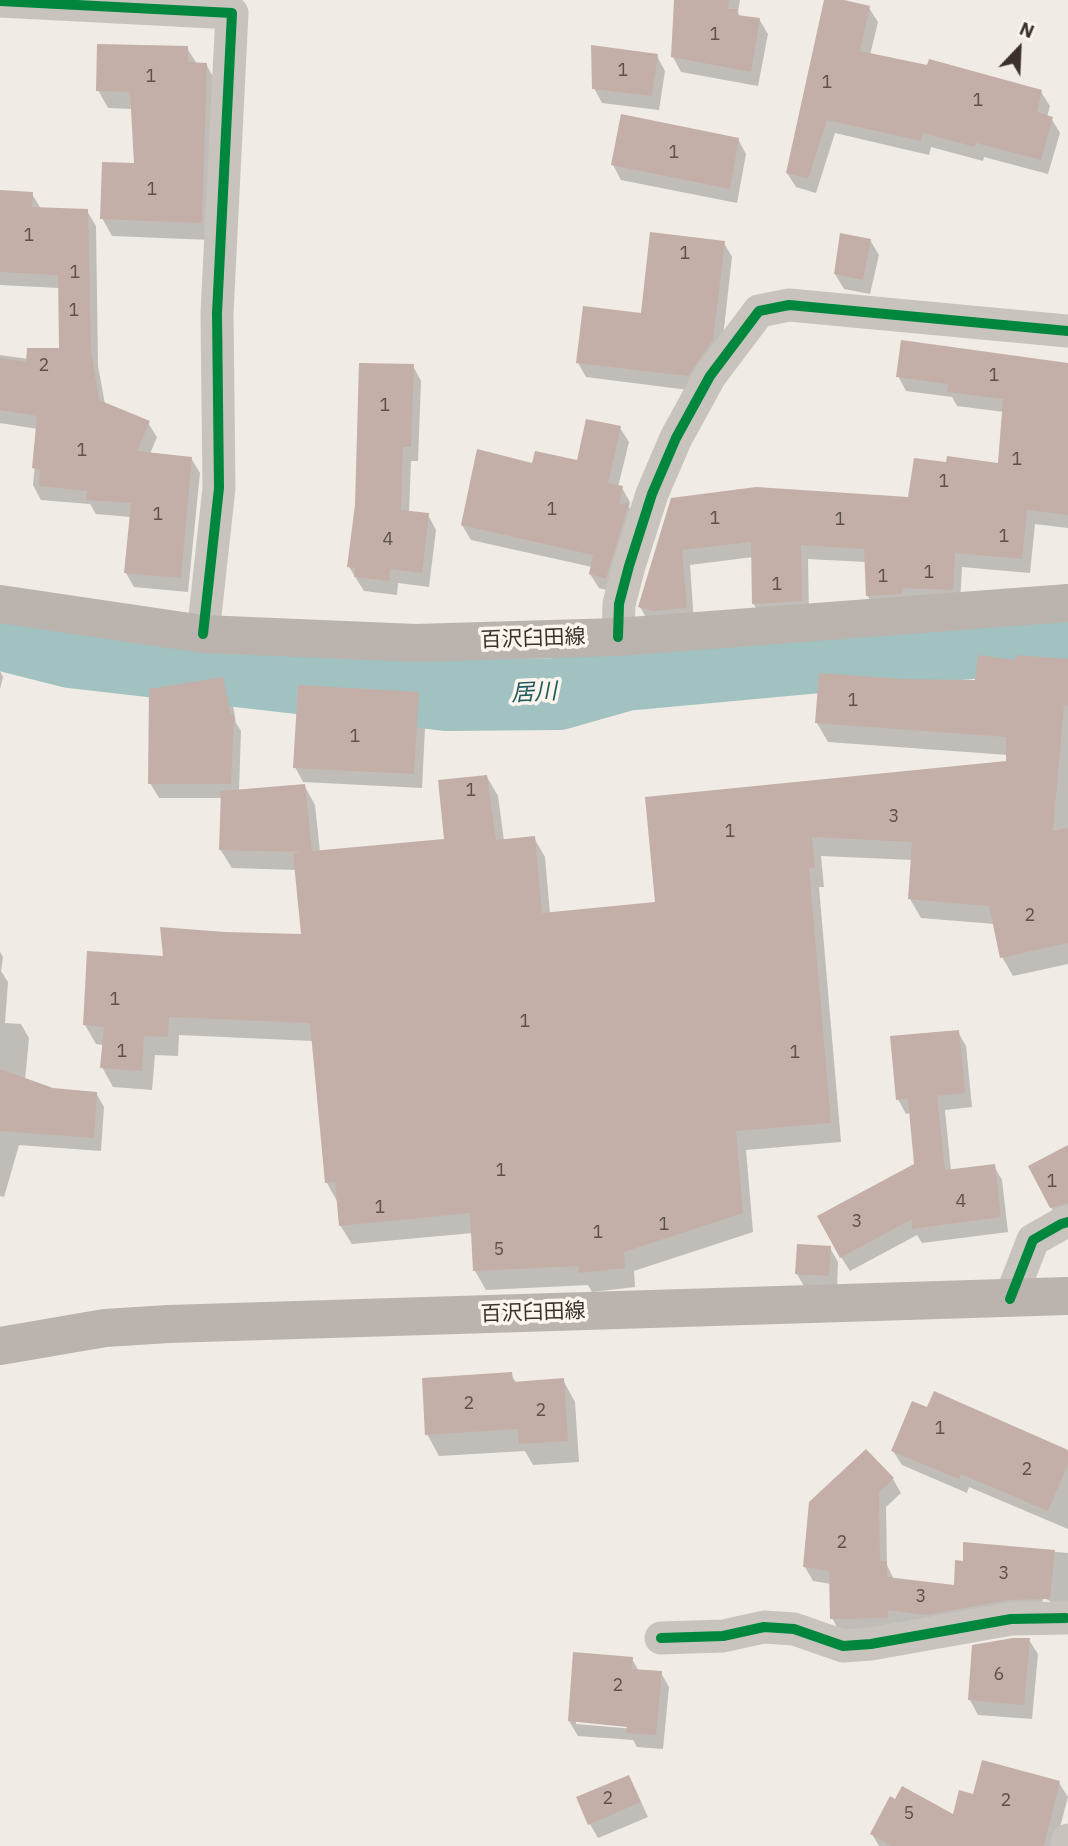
<!DOCTYPE html>
<meta charset="utf-8">
<style>
body{margin:0}
#map{position:relative;width:1068px;height:1846px;overflow:hidden;background:#f0ebe5;font-family:"IBM Plex Sans",sans-serif}
canvas{display:block}
.north{position:absolute;left:984px;top:14px;width:70px;height:70px;-webkit-text-stroke:5px #fbf5ee;paint-order:stroke;rotate:23deg;font-size:19px;font-weight:700;line-height:28px;text-align:center;color:#3b302b}
.north::after{content:'';display:block;margin:auto;width:24px;height:32px;background:#3b302b;clip-path:polygon(50% 0,100% 100%,50% 72%,0 100%)}
</style>
<div id="map">
<canvas width="1068" height="1846"></canvas>
<div class="north">N</div>
</div>
<script>
const c = document.querySelector('canvas').getContext('2d');
c.lineJoin = 'round';
function fill(path, color) {
  c.fillStyle = color;
  c.fill(path, 'evenodd');
}
function trace(path, color, width, dash) {
  c.strokeStyle = color;
  c.lineWidth = width;
  c.lineCap = dash ? 'butt' : 'round';
  c.setLineDash(dash || []);
  c.stroke(path);
}
function drawText(font, color, halo, rows, align = 'center') {
  c.font = font + ' "IBM Plex Sans","Noto Sans JP",sans-serif';
  c.lineWidth = 7;
  c.setLineDash([]);
  c.textBaseline = 'middle';
  c.strokeStyle = halo;
  c.fillStyle = color;
  for (const [text, x, y, turn = 0] of rows) {
    c.save();
    c.translate(x, y);
    c.rotate((+turn || 0) * Math.PI / 180);
    c.textAlign = isNaN(turn) ? turn : align;
    if (halo) c.strokeText(text, 0, 0);
    c.fillText(text, 0, 0);
    c.restore();
  }
}
const shadow = new Path2D(`
 M676,0H740L738,12L740,17L759,19L768,34L758,86L681,72L673,57Z
 M826,0H836L869,8L878,22L870,55L1041,92L1050,106L1047,117L1051,118L1060,133L1048,174L984,157L983,161L931,147L929,155L835,133L816,193L796,187L787,173Z
 M187,48L197,64H206L216,82L211,240L112,236L102,218L136,165L133,109L108,108L98,90Z
 M657,56L665,71L659,110L602,103L594,88Z
 M738,139L746,154L737,203L621,180L613,165Z
 M0,192L32,194L41,209L87,211L96,226L98,366L105,404L148,423L157,437L150,454L191,458L200,473L188,592L134,587L126,573L131,517L96,514L90,504L41,500L33,485L38,429L0,423V355L28,359L61,350L60,288L0,285Z
 M870,240L879,255L870,294L844,289L835,274Z
 M724,243L732,257L721,355L696,391L586,377L578,363L642,315Z
 M1068,365V528L1035,524L1030,573L962,567L960,604L876,610L867,595L866,562L808,559L809,615L762,618L753,603V557L690,565L694,623L648,621L640,607L673,499H909L948,464L999,465L1004,412L957,406L952,397L906,391L898,376Z
 M413,366L421,381L418,461H411L409,513L428,515L436,530L429,587L398,583L397,595L364,591L349,567Z
 M620,428L629,442L618,487L622,488L630,502L629,507L636,519L614,592L599,588L590,574L592,567L471,540L462,525L534,465L579,462Z
 M1068,661V964L1013,976L1002,957L995,924L921,918L910,899L913,860L821,856L824,887H819L841,1142L746,1150L753,1232L634,1271L635,1287L592,1292L588,1285L486,1290L475,1271L473,1233L352,1244L340,1225L338,1203L327,1183L313,1041L179,1035L178,1056L155,1055L152,1090L113,1087L102,1067L104,1045L96,1044L85,1025L165,958L303,936L297,870L232,868L220,849L222,798H159L150,783L223,679L231,693L236,723L241,731L239,791L304,785L315,805L320,852L445,840L487,777L498,796L504,841L534,838L545,857L550,914L657,904L647,799L1008,763V755L828,742L817,723L904,681L976,682L1017,662Z
 M0,671L3,677L0,689Z
 M418,693L426,708L422,788L303,782L295,767Z
 M0,952L3,957L1,971L8,982L5,1023L21,1024L29,1038L25,1080L53,1090L96,1093L104,1107L101,1151L19,1145L4,1197L0,1196Z
 M958,1032L966,1046L972,1107L945,1110L951,1171L994,1166L1002,1180L1008,1232L922,1243L917,1235L850,1271L841,1257L916,1165L911,1113L906,1114L898,1099Z
 M1068,1162V1217L1059,1221L1051,1207Z
 M830,1248L838,1262L837,1290L805,1288L797,1274Z
 M511,1374L516,1383L563,1380L575,1402L579,1462L533,1465L525,1451L439,1456L427,1434Z
 M893,1451H1068V1529L969,1487L967,1493L902,1465Z
 M893,1479L901,1493L886,1507L887,1565L894,1580L955,1587L964,1562L965,1544L1068,1553V1612L1043,1597L1041,1613L840,1633L832,1618L831,1584L813,1581L805,1567L811,1503Z
 M1029,1640L1038,1654L1032,1719L978,1715L970,1700Z
 M632,1659L639,1671L661,1673L669,1687L663,1749L637,1747L633,1740L578,1736L569,1721ZM576,1720L636,1726L635,1729L576,1724Z
 M1059,1783L1068,1797L1055,1846H879L872,1834L955,1817Z
 M636,1791L648,1817L598,1838L590,1824Z`);
const river = new Path2D(`
 M0,634L70,652L447,695L558,694L625,675L1068,634`);
const building = new Path2D(`
 M674,0H729L728,9H738L737,15L760,18L751,72L671,57Z
 M824,0H844L870,6L860,51L927,65L929,59L1042,90L1037,112L1053,117L1041,160L976,143L975,147L923,133L921,141L827,120L808,179L786,173Z
 M97,44L188,46V62L207,63L202,223L100,219L102,162L134,163L130,92L96,91Z
 M591,45L658,54L652,96L592,89Z
 M621,114L739,138L730,189L611,165Z
 M0,190L33,192L32,207L88,209L91,350L99,400L150,421L137,451L192,457L181,578L124,573L131,503L86,500L87,491L39,486L40,470L32,468L37,416L0,410V358L26,362L27,348H59L58,275L0,272Z
 M650,232L725,241L713,340L688,376L576,363L583,306L641,313Z
 M840,233L871,239L863,280L834,274Z
 M901,340L1068,363V515L1027,510L1022,559L955,553L953,590L902,588V594L866,596L864,549L801,545L802,601L752,604L751,542L682,550L687,608L653,611L638,607L671,498L756,487L908,497L914,458L946,462L947,456L998,463L1003,399L947,392L948,384L896,377Z
 M359,363L414,364L411,447H403L401,510L429,513L422,573L390,569L389,581L354,577L355,568L347,567L355,505Z
 M586,419L621,426L608,483L623,486L619,504L629,503L606,579L589,574L593,555L461,525L477,449L532,463L535,451L577,460Z
 M978,655L1016,660V655L1068,659V706L1064,705L1053,831L1068,828V943L1000,958L989,906L908,899L912,842L812,837L815,868H809L831,1123L736,1131L743,1213L624,1252L625,1268L579,1273L578,1266L473,1271L470,1213L339,1226L335,1182L325,1183L310,1023L169,1017L168,1037L144,1036L142,1071L100,1068L104,1027L83,1025L87,951L163,956L160,927L225,932L301,934L293,853L303,852L219,850L221,791L305,784L312,851L444,839L438,780L487,775L496,840L535,836L542,913L655,902L645,797L1006,761V737L815,723L819,673L904,679L975,680Z
 M223,677L231,715H234L231,784H148L149,689Z
 M298,685L419,692L414,774L293,768Z
 M959,1030L965,1093L937,1096L945,1170L995,1164L1001,1217L912,1229V1219L840,1258L817,1216L914,1164L908,1099L896,1100L890,1036Z
 M0,1069L53,1088L97,1092L94,1138L0,1131Z
 M1068,1145V1203L1050,1208L1028,1166Z
 M797,1244L831,1246L829,1276L795,1274Z
 M512,1372L513,1382L564,1378L568,1441L519,1444L518,1429L425,1435L422,1378Z
 M934,1391L1068,1450V1464L1048,1511L961,1474L959,1479L891,1451L912,1401L927,1407Z
 M866,1449L894,1478L879,1492L880,1561H887V1577L954,1585L955,1560L963,1561V1542L1055,1550L1050,1599L1008,1600L926,1615L888,1610V1618L830,1619L829,1571L803,1567L809,1502Z
 M1013,1638H1030L1024,1705L968,1700L972,1645Z
 M573,1652L633,1657L632,1669L662,1671L656,1735L626,1733L627,1727L568,1721Z
 M982,1760L1060,1781L1044,1846H892L870,1834L890,1796L895,1799L902,1786L953,1814L959,1790L973,1794Z
 M629,1775L641,1802L588,1825L576,1797Z`);
const minor = new Path2D(`
 M0,1L232,13L217,313L219,488L203,634
 M618,637L619,604L629,566L652,494L676,438L710,376L759,311L789,305L1068,331
 M1010,1299L1033,1240L1061,1224L1068,1222
 M661,1638L723,1636L764,1627L794,1629L843,1646L871,1644L1011,1619L1066,1618
 M1067,1846L1068,1840`);
const secondary = new Path2D(`
 M0,604L203,634L416,643L618,637L1068,603
 M0,1346L105,1328L169,1324L1068,1296`);
const cycleway = new Path2D(`
 M0,1L232,13L217,313L219,488L203,634
 M618,637L619,604L629,566L652,494L676,438L710,376L759,311L789,305L1068,331
 M1010,1299L1033,1240L1061,1224L1068,1222
 M661,1638L723,1636L764,1627L794,1629L843,1646L871,1644L1011,1619L1066,1618`);
const numberNames = [
 ["1",715,35],
 ["1",623,71],
 ["1",151,77],
 ["1",827,83],
 ["1",978,101],
 ["1",674,153],
 ["1",152,190],
 ["1",29,236],
 ["1",685,254],
 ["1",75,273],
 ["1",74,311],
 ["2",44,366],
 ["1",994,376],
 ["1",385,406],
 ["1",82,451],
 ["1",1017,460],
 ["1",944,482],
 ["1",552,510],
 ["1",158,515],
 ["1",715,519],
 ["1",840,520],
 ["1",1004,537],
 ["4",388,540],
 ["1",929,573],
 ["1",883,577],
 ["1",777,585],
 ["1",853,701],
 ["1",355,737],
 ["1",471,791],
 ["3",894,817],
 ["1",730,832],
 ["2",1030,916],
 ["1",115,1000],
 ["1",525,1022],
 ["1",122,1052],
 ["1",795,1053],
 ["1",501,1171],
 ["1",1052,1182],
 ["4",961,1202],
 ["1",380,1208],
 ["3",857,1222],
 ["1",664,1225],
 ["1",598,1233],
 ["5",499,1250],
 ["2",469,1404],
 ["2",541,1411],
 ["1",940,1429],
 ["2",1027,1470],
 ["2",842,1543],
 ["3",1004,1574],
 ["3",921,1597],
 ["6",999,1675],
 ["2",618,1686],
 ["2",608,1799],
 ["2",1006,1801],
 ["5",909,1814]
];
const streetNames = [
 ["百沢臼田線",533,639,-2],
 ["百沢臼田線",533,1313,-2]
];
const waterNames = [
 ["居川",534,693,-3]
];
fill(shadow, '#0003');
trace(river, '#a1c2c1', 72);
fill(building, '#c3afa7');
trace(minor, '#c9c3be', 33);
trace(secondary, '#bab3ae', 38);
trace(cycleway, '#00873e', 10);
drawText('18px', '#5d504a', null, numberNames);
drawText('21px', '#3b302b', '#fbf5ee', streetNames);
drawText('italic 23px', '#1f5a5e', '#fbf5ee', waterNames);
</script>
